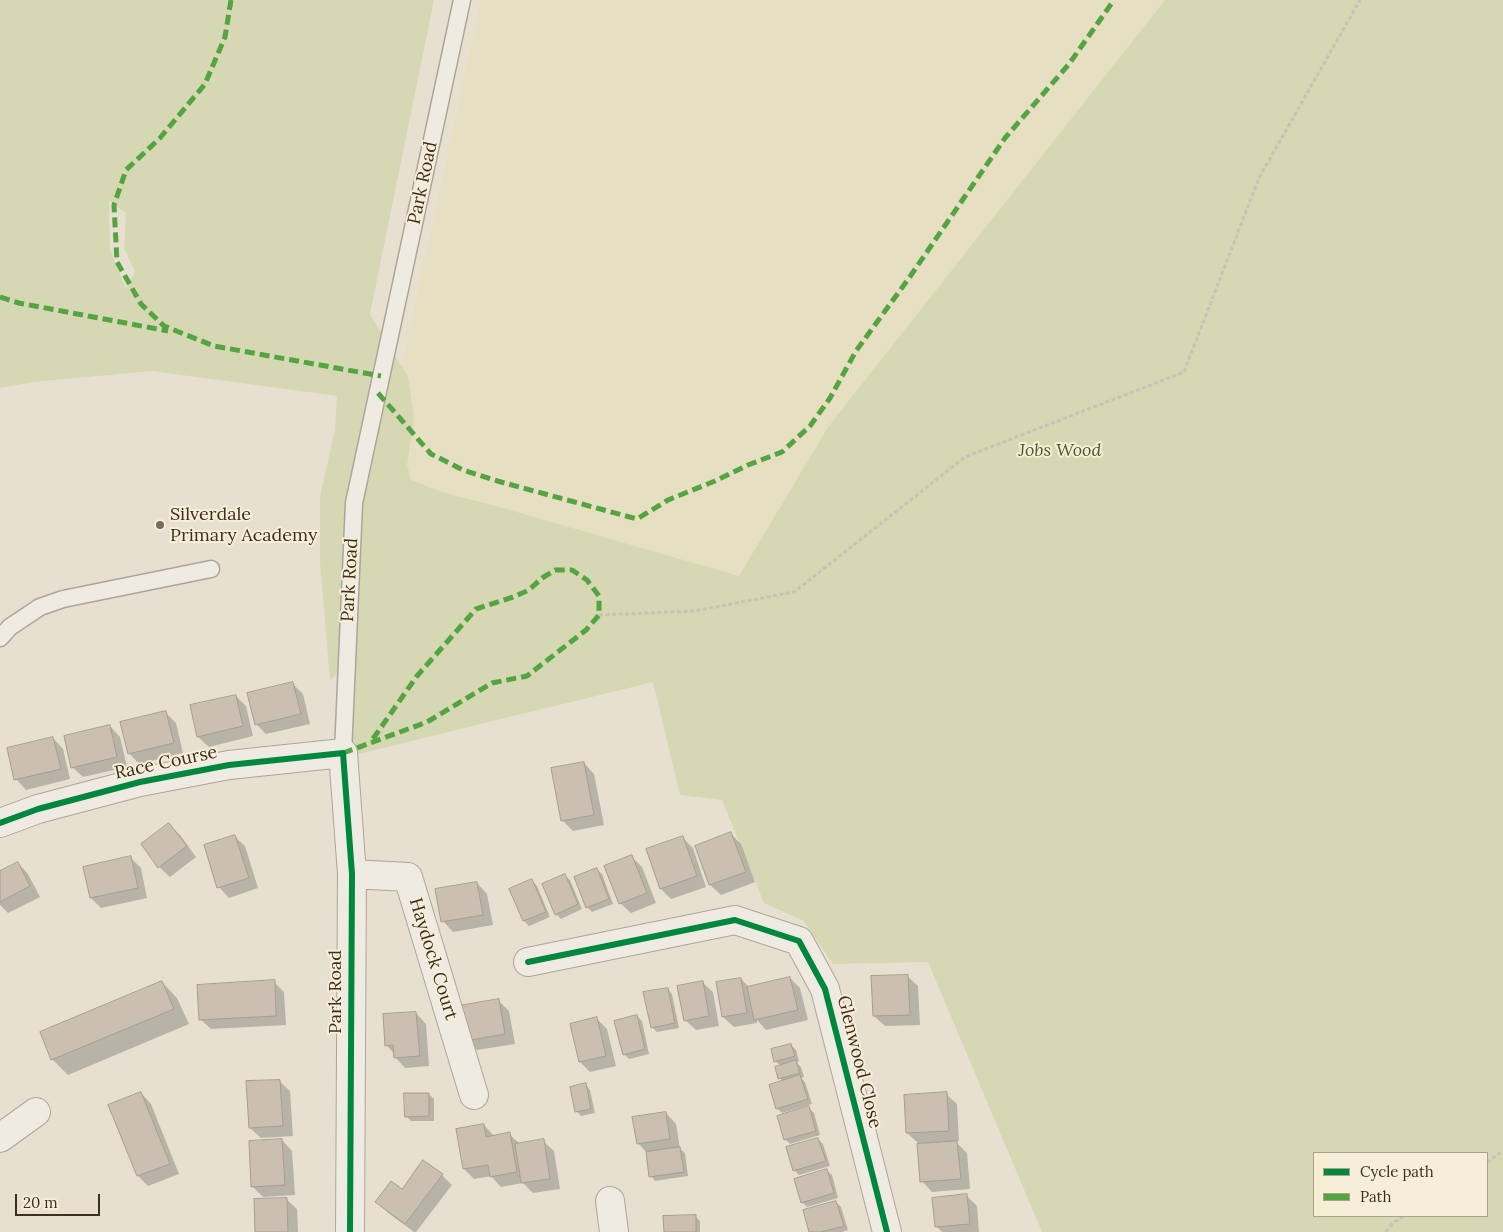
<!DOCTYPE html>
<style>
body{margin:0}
#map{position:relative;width:1503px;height:1232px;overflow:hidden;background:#e7e0d1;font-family:Lora,serif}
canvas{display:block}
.legend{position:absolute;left:1313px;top:1152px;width:175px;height:65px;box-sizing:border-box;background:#f7eed8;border:1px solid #ada18e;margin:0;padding:6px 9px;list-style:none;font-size:15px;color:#3d2e20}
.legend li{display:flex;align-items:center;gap:10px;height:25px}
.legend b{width:25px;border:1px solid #ada18e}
.scale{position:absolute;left:15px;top:1194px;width:85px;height:22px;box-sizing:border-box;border:2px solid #3d2e20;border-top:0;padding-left:6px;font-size:15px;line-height:18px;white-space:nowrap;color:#3d2e20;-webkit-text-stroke:4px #f7eed8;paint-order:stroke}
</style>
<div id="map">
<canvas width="1503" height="1232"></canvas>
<ul class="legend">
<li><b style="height:6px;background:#00873e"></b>Cycle path</li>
<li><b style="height:6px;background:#54a441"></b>Path</li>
</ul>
<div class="scale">20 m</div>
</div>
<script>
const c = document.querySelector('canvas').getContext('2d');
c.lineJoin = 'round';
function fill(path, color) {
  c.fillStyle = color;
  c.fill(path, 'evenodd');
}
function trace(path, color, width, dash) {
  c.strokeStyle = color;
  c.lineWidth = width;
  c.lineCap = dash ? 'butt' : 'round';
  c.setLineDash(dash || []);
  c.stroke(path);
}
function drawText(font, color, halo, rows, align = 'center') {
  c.font = font + ' Lora,serif';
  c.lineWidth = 4;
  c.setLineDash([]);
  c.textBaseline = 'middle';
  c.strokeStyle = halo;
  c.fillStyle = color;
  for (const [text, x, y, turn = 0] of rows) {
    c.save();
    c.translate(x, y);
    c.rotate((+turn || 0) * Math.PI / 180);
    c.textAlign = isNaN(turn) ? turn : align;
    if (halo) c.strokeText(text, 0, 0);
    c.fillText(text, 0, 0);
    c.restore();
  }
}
const farmland = new Path2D(`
 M481,0H1165L828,427L739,576L496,506L442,492L379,471Z`);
const green = new Path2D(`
 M0,0H434L370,314L408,377L414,417L407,465L411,480L442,492L496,506L739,576L828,427L1165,0H1503V1232H1042L928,962L833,964L804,921L764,903L722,800L680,795L653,682L346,757L353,659L337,673L330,681L320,562V496L335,430L337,396L152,371L33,382L0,388ZM109,201L126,213L124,248L135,272L126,289L110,250ZM1314,1153H1487V1216H1314Z`);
const shadow = new Path2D(`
 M293,684L303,694L310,724L266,734L256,724Z
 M236,696L246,706L253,736L209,747L198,737L191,706Z
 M166,713L176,723L183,753L139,764L129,753Z
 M110,726L120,737L127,767L83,777L72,767Z
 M53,738L63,749L70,779L26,790L16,779Z
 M584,763L594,774L604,825L573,831L563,821Z
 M169,825L180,835L196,857L170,877L159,867Z
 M731,834L741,844L755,882L721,895L710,885L696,847Z
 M234,836L245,846L258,888L229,898L219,887Z
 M683,838L693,848L706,887L671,899L661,889Z
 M631,856L642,867L656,903L631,913L620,903Z
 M130,857L141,868L147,898L101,908L91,898Z
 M18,863L28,874L40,897L8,913L0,905V873Z
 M597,870L602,874L613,904L592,912L587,907Z
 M565,876L570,880L582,909L561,919L556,914Z
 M532,881L537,886L550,917L529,926L524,921L511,889Z
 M477,883L487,894L493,925L453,932L443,921Z
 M907,976L918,986L920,1025L885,1026L874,1016Z
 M790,978L800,988L808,1020L766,1030L757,1020V1023L734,1027L723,1017L717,983L741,979L749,987Z
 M162,982L177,998L189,1024L68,1075L53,1060L41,1033Z
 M274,982L284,992L286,1025L211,1029L200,1019Z
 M702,982L713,992L719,1026L696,1030L685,1020Z
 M668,989L672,994L679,1028L657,1032L652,1027Z
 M498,1000L509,1011L515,1044L477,1050L467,1040Z
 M416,1013L426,1024L429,1066L405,1068L395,1057V1054L386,1045Z
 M637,1016L642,1021L649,1054L629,1059L624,1054Z
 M597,1019L607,1029L616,1066L590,1072L580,1062Z
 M791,1045L796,1050L799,1061L796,1062L801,1067L804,1077L801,1078L805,1082L812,1104L782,1113L777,1108L783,1082L780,1078L781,1066L775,1061Z
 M279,1081L290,1091L293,1136L261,1138L250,1128Z
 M586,1085L590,1090L595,1113L581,1116L576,1111Z
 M141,1093L151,1104L179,1174L148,1186L138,1176L110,1106Z
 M429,1094L434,1099V1121H411L406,1116Z
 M946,1094L957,1104L959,1141H955L967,1153L970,1189L932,1192L922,1181L924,1143H918L907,1133Z
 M809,1108L814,1113L820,1135L790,1144L785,1139Z
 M666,1113L676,1124L680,1149L685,1153L688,1176L655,1181L651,1176L647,1153L638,1143Z
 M484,1125L494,1136L509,1134L520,1144L543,1141L554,1151L560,1189L533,1193L523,1183L501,1187L491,1176L474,1179L464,1169Z
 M818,1139L823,1144L830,1166L799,1175L794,1170Z
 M282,1140L292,1151L295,1195L263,1197L253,1187Z
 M827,1171L832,1175L838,1198L807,1207L802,1202Z
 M442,1175L452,1185L416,1232H414L387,1212L377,1202Z
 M967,1196L977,1206L979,1232H942L936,1226Z
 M286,1199L297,1209L298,1232H256Z
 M836,1202L841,1207L848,1230L842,1232H811Z
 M695,1216L700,1221V1232H665Z`);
const building = new Path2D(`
 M293,682L301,714L255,725L247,693Z
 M236,695L243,726L197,737L190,705Z
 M166,711L174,743L128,754L120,722Z
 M110,725L117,757L71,768L64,736Z
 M53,737L61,769L14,780L7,748Z
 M584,762L594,815L561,821L551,768Z
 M169,823L187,846L158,868L141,844Z
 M731,832L746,872L709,885L695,846Z
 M235,835L249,878L217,888L204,845Z
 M683,836L697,876L660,889L646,849Z
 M632,855L647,893L619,904L604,866Z
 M131,856L138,888L90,898L83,867Z
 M18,862L30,886L0,902V871Z
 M597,868L609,899L586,908L574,877Z
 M565,874L578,904L555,915L542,884Z
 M532,879L546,912L523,921L509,889Z
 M477,882L483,915L441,922L435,889Z
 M908,975L910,1015L873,1016L871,976Z
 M790,977L798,1010L754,1020L747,987Z
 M741,978L747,1013L722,1017L716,982Z
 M275,980L276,1016L199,1020L197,985Z
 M162,981L174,1009L51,1060L40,1032Z
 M703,981L709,1016L684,1021L677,986Z
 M668,988L675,1023L651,1028L643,992Z
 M499,999L505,1034L465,1041L459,1006Z
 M416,1012L420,1056L394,1058L393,1045L385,1046L383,1014Z
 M637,1015L645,1049L623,1055L614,1021Z
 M597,1017L606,1056L579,1062L570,1024Z
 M791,1044L795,1056L774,1062L771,1049Z
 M796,1060L800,1073L778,1079L775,1067Z
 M800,1075L808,1099L776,1109L769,1085Z
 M280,1080L283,1126L249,1128L246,1081Z
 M586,1083L591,1109L575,1112L570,1087Z
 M141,1092L170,1164L137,1176L108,1105Z
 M947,1092L949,1131L906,1133L904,1095Z
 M404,1093H429V1116L405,1117Z
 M809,1106L816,1131L784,1140L777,1116Z
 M666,1112L670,1139L637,1144L632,1117Z
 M484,1124L486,1137L510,1132L517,1172L490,1177L488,1165L463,1169L456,1129Z
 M818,1138L826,1161L793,1171L786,1147Z
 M282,1139L285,1185L251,1187L249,1141Z
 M544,1139L550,1179L521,1183L515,1144Z
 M957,1141L961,1179L920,1182L917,1144Z
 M680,1147L684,1172L649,1177L646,1152Z
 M423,1160L443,1174L405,1224L375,1202L391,1181L402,1189Z
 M827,1169L834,1193L801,1203L794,1179Z
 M967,1194L970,1224L935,1227L932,1198Z
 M287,1198L288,1232H255L254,1199Z
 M836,1201L844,1226L821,1232H809L803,1210Z
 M696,1215V1232H664L663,1216Z`);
const path = new Path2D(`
 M599,615L694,611L794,592L965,457L1184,372L1259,178L1360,0
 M1487,1162L1503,1151
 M1386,1232L1392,1224L1404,1216`);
const service = new Path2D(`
 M0,638L10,627L40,607L63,599L211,569
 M343,753L354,503L462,0`);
const minor = new Path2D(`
 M0,823L38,809L140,782L229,765L343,753L352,874L350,1232
 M352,874L408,877L474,1095
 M528,962L735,920L799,941L825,989L887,1232
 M0,1138L36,1112
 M610,1201L614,1232`);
const quiet = new Path2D(`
 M231,0L225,37L205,84L160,138L126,170L114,205L117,262L141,304L164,326L214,346L381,376
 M0,297L19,303L168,331
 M378,393L431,454L463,470L501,482L637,519L668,500L715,481L748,465L782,452L810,426L830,398L856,351L909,278L1005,138L1069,64L1114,0
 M343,753L427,722L492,683L527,676L586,630L599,615V596L587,580L572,570H555L542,578L529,590L513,597L476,609L417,676L370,743`);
const cycleway = new Path2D(`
 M0,823L38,809L140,782L229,765L343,753L352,874L350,1232
 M528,962L735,920L799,941L825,989L887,1232`);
const markers = [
 [160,525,5,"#786c5e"]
];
const streetNames = [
 ["Park Road",423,183,-78],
 ["Park Road",350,580,-87],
 ["Race Course",166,763,-12],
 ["Haydock Court",433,959,73],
 ["Park Road",336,992,-90],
 ["Glenwood Close",859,1062,76]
];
const parkNames = [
 ["Jobs Wood",1060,451]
];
const poiNames = [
 ["Silverdale",170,515],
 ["Primary Academy",170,536]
];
fill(farmland, '#e6dfc2');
fill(green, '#d6d7b3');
fill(shadow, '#0003');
fill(building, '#cbbfb2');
trace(building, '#a89c90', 1);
trace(service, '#ada599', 19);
trace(minor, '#ada599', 30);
trace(path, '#c8c2b9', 3, [4, 2.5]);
trace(service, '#efebe3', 16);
trace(minor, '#efebe3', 28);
trace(quiet, '#54a441', 5, [10, 5]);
trace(cycleway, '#00873e', 6);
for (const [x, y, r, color] of markers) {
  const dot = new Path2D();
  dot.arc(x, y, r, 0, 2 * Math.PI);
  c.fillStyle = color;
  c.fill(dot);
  trace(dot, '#f7eed8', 2);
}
drawText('18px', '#3d2e20', '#f7eed8', streetNames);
drawText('italic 18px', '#4d5a26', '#f7eed8', parkNames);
drawText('18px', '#3d2e20', '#f7eed8', poiNames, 'left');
</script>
